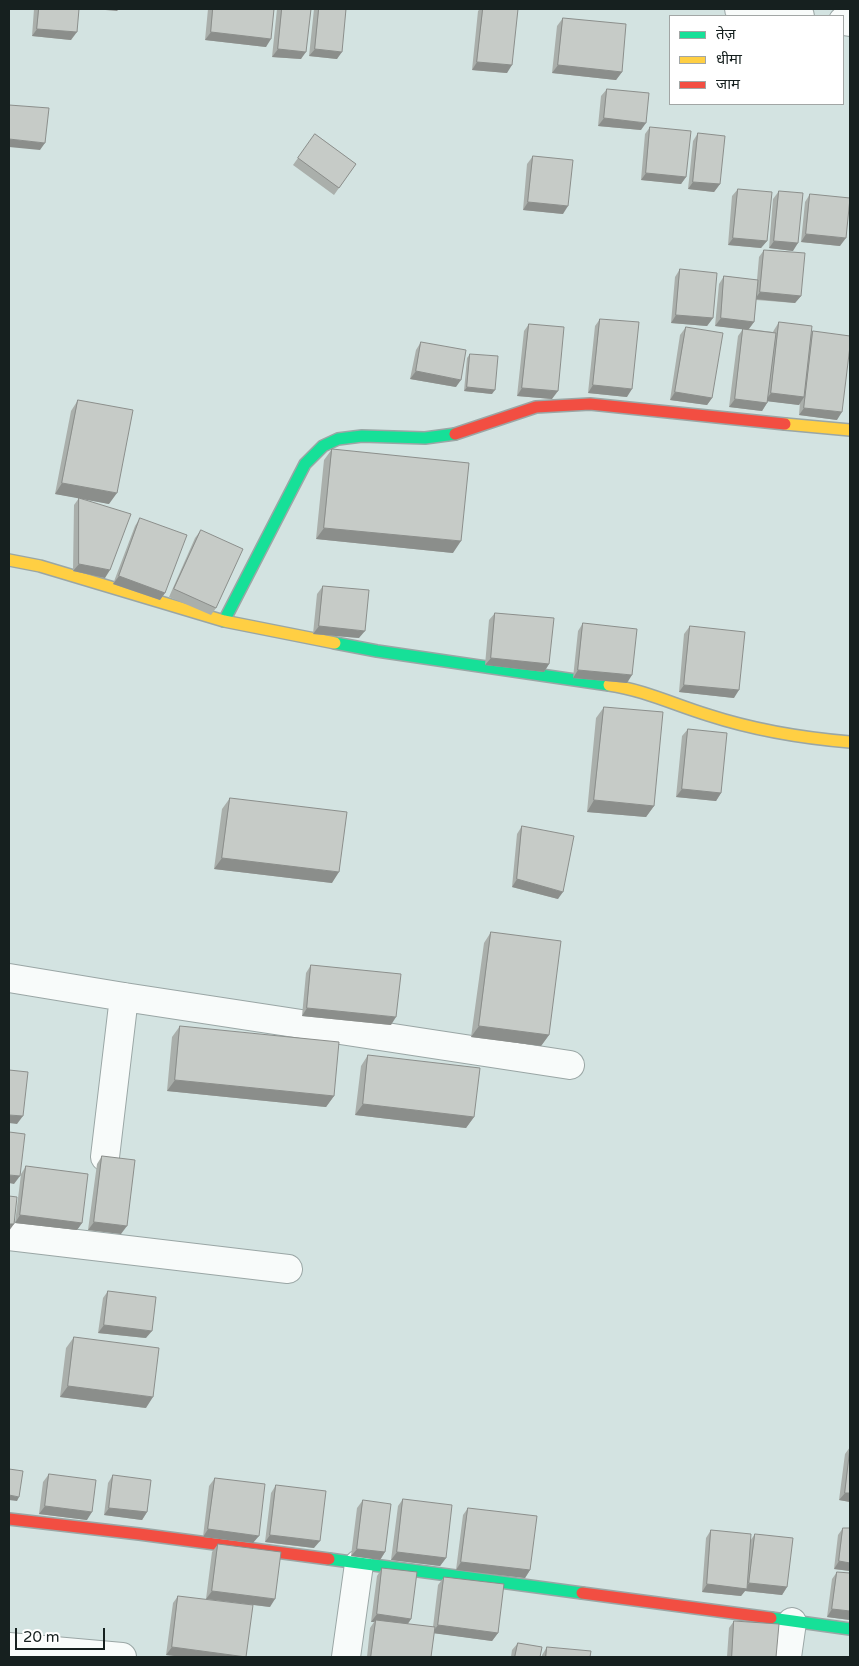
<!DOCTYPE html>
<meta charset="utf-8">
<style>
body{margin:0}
#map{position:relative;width:859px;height:1666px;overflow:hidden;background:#d3e3e1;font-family:"Varela Round","Noto Sans Devanagari",sans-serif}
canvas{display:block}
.frame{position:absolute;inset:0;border:10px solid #16201f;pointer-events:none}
.legend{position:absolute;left:669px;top:15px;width:175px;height:90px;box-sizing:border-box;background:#fff;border:1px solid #a2a6a5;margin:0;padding:6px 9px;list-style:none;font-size:15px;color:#16201f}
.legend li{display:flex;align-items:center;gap:10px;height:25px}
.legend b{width:25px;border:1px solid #a2a6a5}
.scale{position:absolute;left:15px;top:1628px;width:90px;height:22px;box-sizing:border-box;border:2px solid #16201f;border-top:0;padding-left:6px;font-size:15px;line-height:18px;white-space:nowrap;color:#16201f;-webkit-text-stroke:4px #fff;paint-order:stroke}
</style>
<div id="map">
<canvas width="859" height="1666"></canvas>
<div class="frame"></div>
<ul class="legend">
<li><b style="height:6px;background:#16e098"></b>तेज़</li>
<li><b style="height:6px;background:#ffcf43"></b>धीमा</li>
<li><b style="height:6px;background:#f24e42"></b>जाम</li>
</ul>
<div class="scale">20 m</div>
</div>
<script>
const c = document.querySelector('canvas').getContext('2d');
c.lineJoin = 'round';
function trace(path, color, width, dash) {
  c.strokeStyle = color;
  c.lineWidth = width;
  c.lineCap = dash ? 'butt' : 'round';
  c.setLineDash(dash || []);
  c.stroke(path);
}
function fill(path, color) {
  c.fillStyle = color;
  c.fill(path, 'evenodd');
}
const street = new Path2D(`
 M739,9L800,16
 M843,21L850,22
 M9,978L124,997L570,1065
 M105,1157L124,997
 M9,1236L288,1269
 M9,1647L122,1657
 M346,1657L359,1564
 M787,1657L792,1622`);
const fast = new Path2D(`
 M224,621L305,464L323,446L338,439L362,436L425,438L455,434
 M335,643L377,651L609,685
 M329,1559L582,1593
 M771,1618L850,1629`);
const slow = new Path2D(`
 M785,424L850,430
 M9,560L40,566L224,621L335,643
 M609,685C644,690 675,705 708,715C754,730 802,738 850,742`);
const jam = new Path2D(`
 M455,434L536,407L590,404L785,424
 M9,1519L139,1534L329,1559
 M582,1593L771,1618`);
const wall = new Path2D(`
 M34,9H79L71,40L32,36Z
 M208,9H274L266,47L205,40Z
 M277,9H311L301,59L272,57Z
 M314,9H346L337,59L309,56Z
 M480,9H518L507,73L472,70L478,11Z
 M563,18L622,72L616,80L552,73L557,26Z
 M607,89L641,130L598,126L601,96Z
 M650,127L686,177L681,184L641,180L645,134Z
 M698,133L720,184L714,192L688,189L693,141Z
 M315,134L356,164L334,195L293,165Z
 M533,156L563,214L523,210L527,164Z
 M738,189L767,241L761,248L728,245L732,196Z
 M779,191L793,251L769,248L773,199Z
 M810,194L840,246L801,242L805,202Z
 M764,250L801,296L795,303L756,300L754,322L749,329L773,332L774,330L779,322L811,334L813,331L837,420L799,415L800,402L799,405L768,401L767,403L762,411L729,407L738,336L743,329L715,326L719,284L724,276L757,280L759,257Z
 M680,269L713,318L707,326L671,323L675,277Z
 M600,319L627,397L588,393L595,326Z
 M529,324L552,399L517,396L524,331Z
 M686,327L712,398L707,405L670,400L680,335Z
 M421,342L456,387L410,379L416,350Z
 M470,354L492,394L464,391L467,358Z
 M78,400L109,504L84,499L105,578L73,571L74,505L79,498L55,494L71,411Z
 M332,449L453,553L316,539L324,460Z
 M140,518L165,593L160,600L113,584L135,526Z
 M201,530L216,608L211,615L169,597L195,538Z
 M323,586L359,638L313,634L317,594Z
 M495,613L549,664L544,672L485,665L489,620Z
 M583,623L627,683L573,678L578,631Z
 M690,626L734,698L679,692L684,634Z
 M604,707L654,806L646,817L587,812L596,718Z
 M688,729L721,793L716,801L676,797L682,736Z
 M230,798L332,883L214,869L222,809Z
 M522,826L558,899L512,887L517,834Z
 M491,932L549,1035L541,1046L471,1037L484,943Z
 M311,965L391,1025L302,1016L306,973Z
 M180,1026L334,1096L326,1107L167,1091L172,1037Z
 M368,1055L474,1117L466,1128L355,1115L361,1066Z
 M102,1156L121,1234L88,1230L97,1164Z
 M26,1166L82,1223L77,1230L15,1223L21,1174Z
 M108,1291L146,1338L98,1333L103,1298Z
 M74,1337L146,1408L60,1397L66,1348Z
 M850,1447V1502L839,1500L845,1454Z
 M49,1474L87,1520L39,1514L43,1482Z
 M113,1475L147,1512L142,1520L104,1515L108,1483Z
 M215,1478L253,1543L203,1537L209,1486Z
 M276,1485L314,1548L265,1542L271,1493Z
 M403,1499L446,1558L440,1566L391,1560L398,1506Z
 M363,1500L385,1552L380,1560L351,1556L357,1508Z
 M468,1508L530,1570L525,1578L456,1570L463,1515Z
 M843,1528H850V1571L834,1569L838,1535Z
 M711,1530L750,1541L755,1534L787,1587L782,1595L745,1591L741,1596L702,1592L706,1538Z
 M218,1544L270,1607L206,1599L212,1552Z
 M382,1568L411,1619L408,1624L433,1627L438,1585L444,1577L498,1633L492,1641L434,1633L431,1657H367L370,1628L374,1622H371L377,1576Z
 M837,1572L850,1620L827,1617L832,1579Z
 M178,1596L246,1657H183L166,1655L173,1603Z
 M734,1621L776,1657H727L729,1628Z
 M518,1643L540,1657H511L512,1650Z
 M547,1647L590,1657H542V1655Z`);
const shadedWall = new Path2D(`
 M94,9H119L117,11Z
 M37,29L77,32L71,40L32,36Z
 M211,32L271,39L266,47L205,40Z
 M278,49L306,52L301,59L272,57Z
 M315,49L342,52L337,59L309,56Z
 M477,62L512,65L507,73L472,70Z
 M558,65L622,72L616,80L552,73Z
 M604,118L646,123L641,130L598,126Z
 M9,139L45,143L40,150L9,147Z
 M646,173L686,177L681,184L641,180Z
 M693,182L720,184L714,192L688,189Z
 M528,202L568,206L563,214L523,210Z
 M806,234L846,238L840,246L801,242Z
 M733,238L767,241L761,248L728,245Z
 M774,241L798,243L793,251L769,248Z
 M760,292L801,296L795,303L755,299Z
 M676,315L713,318L707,326L671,323Z
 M721,318L754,322L748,330L715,326Z
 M416,371L461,380L456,387L410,379Z
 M593,385L632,389L627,397L588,393Z
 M467,387L495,390L492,394L464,391Z
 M522,388L558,391L552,399L517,396Z
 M675,392L712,398L707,405L670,400Z
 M771,393L804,397L799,405L765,401Z
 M735,399L767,403L762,411L729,407Z
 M804,408L842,412L837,420L799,415Z
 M62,483L117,493L109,504L55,494Z
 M324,528L461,541L453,553L316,539Z
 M79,564L110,570L105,578L73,571Z
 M119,576L165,593L160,600L113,584Z
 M319,626L365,631L359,638L313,634Z
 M491,658L549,664L544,672L485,665Z
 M578,670L632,675L627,683L573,678Z
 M684,685L739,690L734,698L679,692Z
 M682,789L721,793L716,801L676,797Z
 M594,800L654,806L646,817L587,812Z
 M222,858L339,872L332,883L214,869Z
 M517,879L563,892L558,899L512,887Z
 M307,1008L396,1017L391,1025L302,1016Z
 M479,1026L549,1035L541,1046L471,1037Z
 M175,1080L334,1096L326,1107L167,1091Z
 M363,1104L474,1117L466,1128L355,1115Z
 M9,1115L23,1116L17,1124L9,1123Z
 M9,1175L20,1176L14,1184L9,1183Z
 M20,1215L82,1223L77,1230L15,1223Z
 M94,1222L127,1226L121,1234L88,1230Z
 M9,1224H14L9,1231Z
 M104,1325L152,1331L146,1338L98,1333Z
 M68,1386L153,1397L146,1408L60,1397Z
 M845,1493H850V1502L839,1500Z
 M9,1495L19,1497L17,1501L9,1500Z
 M45,1506L92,1512L87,1520L39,1514Z
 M109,1508L147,1512L142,1520L104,1515Z
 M208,1529L259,1536L253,1543L203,1537Z
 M270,1535L320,1541L314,1548L265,1542Z
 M357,1549L385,1552L380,1560L351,1556Z
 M397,1552L446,1558L440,1566L391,1560Z
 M839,1561L850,1563V1571L834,1569Z
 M461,1562L530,1570L525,1578L456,1570Z
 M749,1583L787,1587L782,1595L745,1591L741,1596L702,1592L707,1584L746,1588Z
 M212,1591L275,1599L270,1607L206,1599Z
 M832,1609L850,1611V1620L827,1617Z
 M377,1614L411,1619L406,1626L376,1620L374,1622H371Z
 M438,1625L498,1633L492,1641L432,1633Z
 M172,1647L246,1657H183L166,1655Z`);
const building = new Path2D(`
 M39,9H79L77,32L37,29Z
 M213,9H274L271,39L211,32Z
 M282,9H311L306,52L278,49Z
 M319,9H346L342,52L315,49Z
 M483,9H518L512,65L477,62Z
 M563,18L626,24L622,72L558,65Z
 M607,89L649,93L646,123L604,118Z
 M9,105L49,108L45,143L9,139Z
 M650,127L691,131L686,177L646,173Z
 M698,133L725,136L720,184L693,182Z
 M315,134L356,164L339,188L298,158Z
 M533,156L573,160L568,206L528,202Z
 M738,189L772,192L767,241L733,238Z
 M779,191L803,193L798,243L774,241Z
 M810,194L850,198L846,238L806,234Z
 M764,250L805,253L801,296L760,292Z
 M680,269L717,273L713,318L676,315Z
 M724,276L758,280L754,322L721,318Z
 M600,319L639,322L632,389L593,385Z
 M779,322L812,326L804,397L771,393Z
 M529,324L564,327L558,391L522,388Z
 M686,327L723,333L712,398L675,392Z
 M743,329L776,333L767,403L735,399Z
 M813,331L850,336V346L842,412L804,408Z
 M421,342L466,350L461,380L416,371Z
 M470,354L498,356L495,390L467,387Z
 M78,400L133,410L117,493L62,483Z
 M332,449L469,463L461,541L324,528Z
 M79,498L131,514L110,570L79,564Z
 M140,518L187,535L165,593L119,576Z
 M201,530L243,549L216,608L174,589Z
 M323,586L369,590L365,631L319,626Z
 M495,613L554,618L549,664L491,658Z
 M583,623L637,629L632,675L578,670Z
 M690,626L745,632L739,690L684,685Z
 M604,707L663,712L654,806L594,800Z
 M688,729L727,733L721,793L682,789Z
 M230,798L347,812L339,872L222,858Z
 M522,826L574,836L563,892L517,879Z
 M491,932L561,941L549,1035L479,1026Z
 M311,965L401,974L396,1017L307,1008Z
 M180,1026L339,1042L334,1096L175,1080Z
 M368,1055L480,1068L474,1117L363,1104Z
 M9,1070L28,1072L23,1116L9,1115Z
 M9,1132L25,1134L20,1176L9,1175Z
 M102,1156L135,1160L127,1226L94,1222Z
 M26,1166L88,1174L82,1223L20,1215Z
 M9,1196L17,1197L14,1224H9Z
 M108,1291L156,1297L152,1331L104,1325Z
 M74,1337L159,1348L153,1397L68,1386Z
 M850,1448V1493H845Z
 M9,1469L23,1471L19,1497L9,1495Z
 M49,1474L96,1480L92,1512L45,1506Z
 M113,1475L151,1480L147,1512L109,1508Z
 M215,1478L265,1484L259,1536L208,1529Z
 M276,1485L326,1491L320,1541L270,1535Z
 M403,1499L452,1505L446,1558L397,1552Z
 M363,1500L391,1504L385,1552L357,1549Z
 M468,1508L537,1516L530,1570L461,1562Z
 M843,1528H850V1563L839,1561Z
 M711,1530L751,1534L747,1589L707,1584Z
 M755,1534L793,1538L787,1587L749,1583Z
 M218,1544L281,1552L275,1599L212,1591Z
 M382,1568L417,1572L411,1619L377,1614Z
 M837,1572L850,1573V1611L832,1609Z
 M444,1577L504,1584L498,1633L438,1625Z
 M178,1596L253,1605L246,1657L172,1647Z
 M376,1620L435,1627L431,1657H371Z
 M734,1621L779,1624L776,1657H732Z
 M518,1643L542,1647L540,1657H515Z
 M547,1647L591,1651L590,1657H546Z`);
trace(street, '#9aa6a5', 30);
trace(fast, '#9aa6a5', 14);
trace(slow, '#9aa6a5', 14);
trace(jam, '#9aa6a5', 14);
trace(street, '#f8fbfa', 28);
trace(fast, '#16e098', 11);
trace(slow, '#ffcf43', 11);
trace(jam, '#f24e42', 11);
fill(wall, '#aaafab');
fill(shadedWall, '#8b8e8b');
fill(building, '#c6cbc7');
trace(building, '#8b8e8b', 1);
</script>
